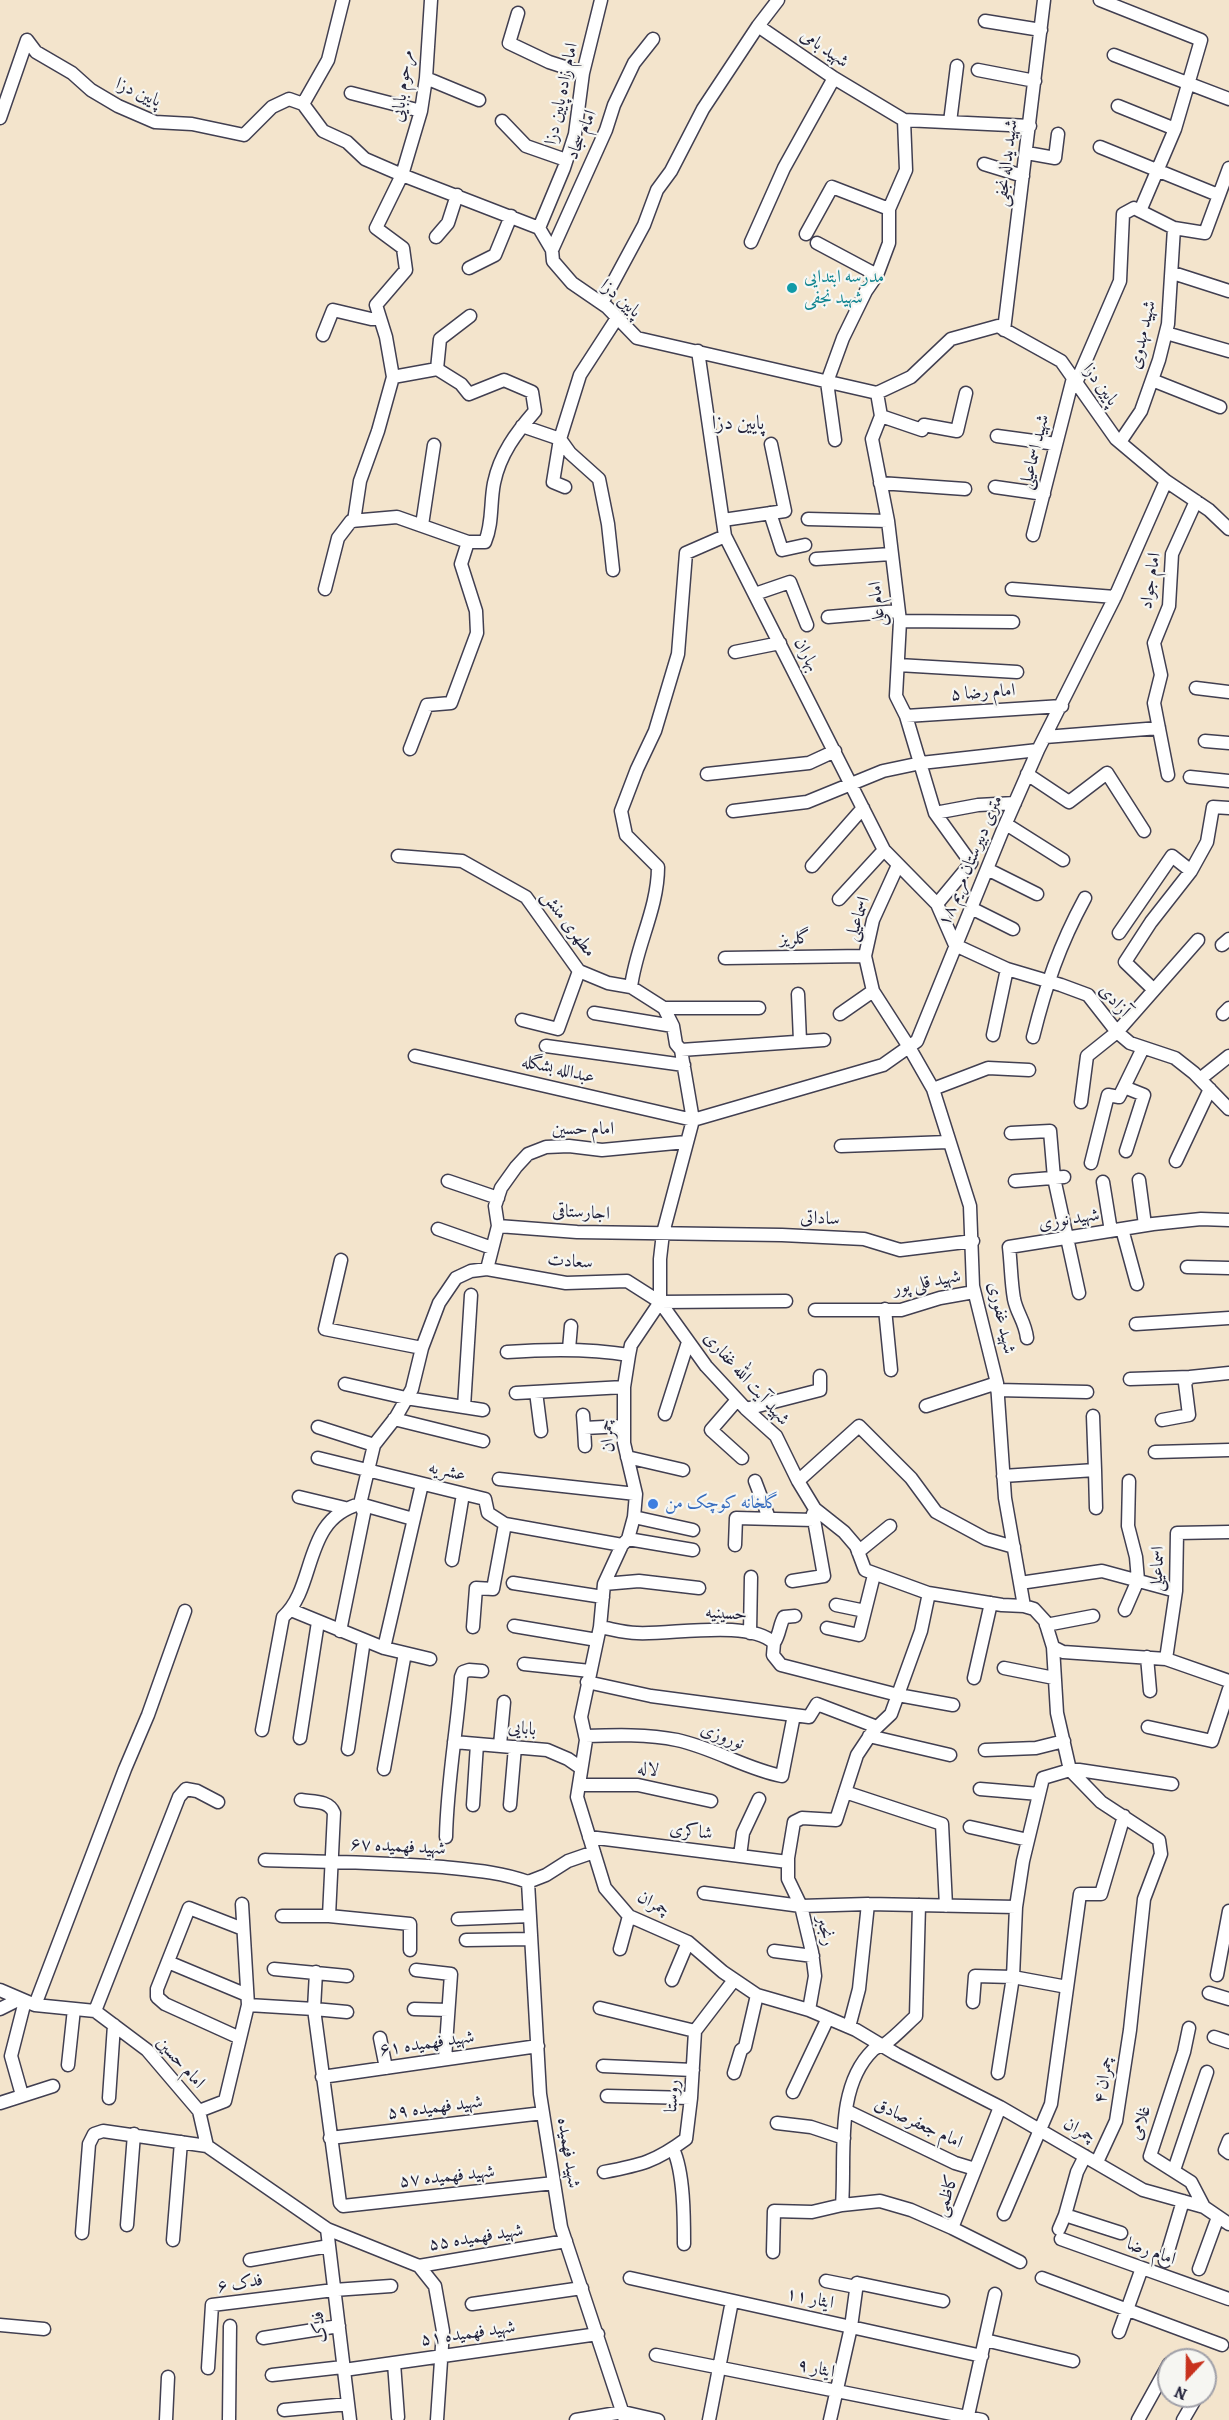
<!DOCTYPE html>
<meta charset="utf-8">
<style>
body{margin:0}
#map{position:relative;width:1229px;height:2420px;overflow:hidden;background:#f3e4cc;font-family:Alegreya,serif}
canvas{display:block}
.north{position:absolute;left:1157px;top:2348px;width:60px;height:60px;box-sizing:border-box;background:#f6f6f2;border:2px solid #a1a1a9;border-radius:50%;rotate:202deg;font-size:16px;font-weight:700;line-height:24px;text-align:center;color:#22223b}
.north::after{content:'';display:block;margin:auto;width:21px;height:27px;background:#c8321e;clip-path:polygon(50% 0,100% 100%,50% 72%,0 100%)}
</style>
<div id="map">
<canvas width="1229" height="2420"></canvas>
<div class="north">N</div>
</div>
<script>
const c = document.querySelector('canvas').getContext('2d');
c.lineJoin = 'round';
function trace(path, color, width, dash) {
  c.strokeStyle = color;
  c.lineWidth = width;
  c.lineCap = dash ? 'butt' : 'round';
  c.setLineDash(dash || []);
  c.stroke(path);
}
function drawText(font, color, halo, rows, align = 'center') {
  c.font = font + ' Alegreya,Amiri,serif';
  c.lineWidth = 4.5;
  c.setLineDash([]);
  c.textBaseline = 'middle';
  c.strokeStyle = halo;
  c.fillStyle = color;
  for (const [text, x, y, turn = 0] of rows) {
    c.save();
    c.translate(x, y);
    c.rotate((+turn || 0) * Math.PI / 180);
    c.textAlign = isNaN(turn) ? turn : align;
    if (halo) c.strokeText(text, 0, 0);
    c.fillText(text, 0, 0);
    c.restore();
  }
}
const minor = new Path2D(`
 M1100,0L1201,40L1175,129L1140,211
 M518,13L509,43L549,62L583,73
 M985,21L1041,30
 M758,26L778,0
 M27,40L36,52L72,73L91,90L118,106L155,122L192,124L244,135L272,107L289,99L303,104L323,131L347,142L365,159L402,175L539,228L552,250L553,261L572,283L607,307L637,338L877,393L911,377L951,339L998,326L1061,361L1116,439L1166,481L1209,510L1229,529
 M1114,55L1229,99
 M978,70L1035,81
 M426,78L479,100
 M351,93L421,111
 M303,104L328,60L343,0
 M1118,106L1175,129
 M0,118L27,40
 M904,120L1030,126
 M502,121L526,146L566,160
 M950,122L957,66
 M1100,147L1218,195
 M1027,153L1055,158L1058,134
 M984,164L1023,176
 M539,228L564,168L575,134L583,73L601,0
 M806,234L832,187L889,209
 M436,237L448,223L457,195
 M751,242L784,168L834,78
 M817,243L877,275
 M552,250L606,130L614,105L634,63L653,39
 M469,268L495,255L511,216
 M1173,273L1229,291
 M602,303L644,225L657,190L671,171L703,109L758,26L834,78L904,120L906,170L889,209V243L877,275L866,291L843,338L827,382L835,440
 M1004,330L1044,0
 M1166,333L1229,351
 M323,335L333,310L371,319H380
 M698,351L725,536L884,850L937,904L955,945L1007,969L1061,985L1088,995L1117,1032L1130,1043L1175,1058L1194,1073L1229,1109
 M437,369L440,339L470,316
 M1152,380L1220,407
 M1076,383L1120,281L1123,214L1134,208L1174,228L1205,233L1229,168
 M877,393L881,416L872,439L888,521L900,621L896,696L906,716L935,813L971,863L937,904
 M881,416L922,430L924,425L957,431L966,393
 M522,426L560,439L580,375L617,318
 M997,436L1056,444
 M560,439L570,453L599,479L608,524L613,570
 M560,439L553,482L565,487
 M1120,442L1141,411L1159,360L1168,324L1174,228
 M880,483L965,489
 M995,487L1044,494
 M770,513L782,550L805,545
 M808,519L888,521
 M723,520L785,511L771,444
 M354,521L360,481L378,431L393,377L386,337L376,305L406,270L403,248L376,228L402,175L421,111L426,78L431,0
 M422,525L434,445
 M1033,535L1073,378
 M816,559L891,554
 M325,589L338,538L351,521L397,517L468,542H485C493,523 490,503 494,483C500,454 516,433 535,411L532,392L504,380L469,394L461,384L437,369L393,377
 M1012,589L1115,597
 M755,594L790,582L807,625
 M828,617L898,611
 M900,621L1013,622
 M735,652L780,643
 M898,665L1017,672
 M1196,688L1229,692
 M906,716L1062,706
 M1045,737L1159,728
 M1205,741L1229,743
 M410,749L427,705L451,703L477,633L476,611L461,564L468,542
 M707,774L809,763L835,751
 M1027,774L1069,802L1107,773L1144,831
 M1168,775L1154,703L1161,675L1154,643L1169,606L1172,554L1196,501
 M1190,777L1229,781
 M733,811L807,802L883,771L921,763L1038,750
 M935,813L978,805L1015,803
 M1006,824L1063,860
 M398,856L462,861L526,897L579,971L608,983L631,987L664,1008L673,1026L676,1044L681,1050L693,1120L663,1233L660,1259V1302L706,1366L746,1409L776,1436L798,1481L815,1509L844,1532L856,1546L865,1570L928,1593L1002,1605L1024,1606L1034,1609L1045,1621L1053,1647L1063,1652L1166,1659L1229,1681
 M898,865L873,920L865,956L873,991L909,1047L933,1089L970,1206L973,1286L997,1383L1005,1498L1024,1606
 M812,866L863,808
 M987,869L1037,894
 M839,899L884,850
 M971,908L1013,929
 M1119,933L1172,856L1191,871
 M1222,945L1229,939
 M725,958L865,956
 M631,987C636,946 658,909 658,867L626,835L621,811L637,769L655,731L678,654L686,553L725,536
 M1154,990L1125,962L1151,922L1191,871L1207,842L1213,807L1229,808
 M798,994L800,1041
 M664,1008H759
 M594,1013L673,1026
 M840,1014L873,991
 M1223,1014L1229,1008
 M522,1020L558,1029L579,971
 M993,1035L1007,969
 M1033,1037C1046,985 1059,946 1085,898
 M546,1046L684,1065
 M681,1050L824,1040
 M415,1056L693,1120L883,1065L917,1041L1002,832L1038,750L1115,597L1166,481
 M1200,1079L1229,1056
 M933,1089L988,1068L1029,1070
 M1081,1102L1087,1056L1117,1032L1198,940
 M1011,1133L1050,1131L1054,1178L1079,1293
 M841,1146L948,1142
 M1126,1151L1144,1095L1124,1087L1143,1048
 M1176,1161L1210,1089
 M1091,1163L1108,1095L1119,1097L1124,1087
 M1139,1180L1145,1225
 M448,1181L498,1198
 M1015,1181L1064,1177
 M1103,1182L1111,1231
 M498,1226L577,1232L782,1235L864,1239L900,1250L973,1241
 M438,1229L492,1248
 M1122,1229L1137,1284
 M341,1260L325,1329L422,1348
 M1187,1267L1229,1268
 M487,1269L498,1226L495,1206L501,1188L516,1167L528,1154L546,1147L569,1146L602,1150L686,1142
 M660,1302L631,1345L629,1355L624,1387V1443L636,1494L634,1517L628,1539L622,1545L604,1584L600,1627L581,1717L586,1740L577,1797L605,1888L629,1916L688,1942L723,1972L757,1995L809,2010L856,2030L896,2054L1000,2107L1143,2190L1204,2207L1229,2224
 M660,1302L786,1301
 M885,1309L891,1370
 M815,1310H901L940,1298L974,1292
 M1136,1324L1229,1318
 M1027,1338C1025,1321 1017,1314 1014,1299C1011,1282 1011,1264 1009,1247L1153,1224L1201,1219L1229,1220
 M569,1349L571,1326
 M507,1352C548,1349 588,1348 629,1355
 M1130,1379L1190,1377
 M345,1384L406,1398L483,1410
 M997,1390L1087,1392
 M536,1392L541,1431
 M516,1393L624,1387
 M737,1400L711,1430L742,1458
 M926,1406L997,1383
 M464,1407L471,1295
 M746,1409L820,1390V1376
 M665,1414L688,1342
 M583,1415L584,1428
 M394,1419L483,1441
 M1162,1420L1189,1415L1185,1383L1190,1377L1229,1373
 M318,1427L374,1445
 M585,1446L584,1428L624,1426
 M1155,1452L1229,1450
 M627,1457L683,1470
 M318,1458L485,1499L488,1513L505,1524L622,1545
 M1095,1470L1096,1508
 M1003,1476L1095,1470L1093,1416
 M499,1479L636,1494
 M755,1481L769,1518
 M798,1481L859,1426L911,1478L936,1512L986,1539L1014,1547
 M299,1497L345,1508
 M360,1504L413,1519
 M634,1517L693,1530
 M628,1539L693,1550
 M735,1545L736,1518L814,1520
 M858,1552L890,1526
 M452,1560L463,1494
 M792,1581L824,1576L813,1514
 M513,1583L603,1597
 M1020,1583L1102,1571L1176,1591
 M604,1584L639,1581L699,1588
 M836,1605L865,1611
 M291,1610L384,1648L405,1653L384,1769
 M1125,1610L1138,1580L1136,1557L1128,1526L1129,1481
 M1046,1625L1093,1616
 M514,1626L597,1640
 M473,1627L476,1588L493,1589L505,1524
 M600,1627C612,1629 625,1633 637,1633C672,1635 748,1619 774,1643L773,1655L781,1665L898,1695L953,1705
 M827,1628L859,1635L874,1575
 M340,1631L364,1513L360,1504
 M750,1633L751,1577
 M774,1643C780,1634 779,1626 784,1617L795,1616
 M1053,1647L1057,1713L1070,1770L1101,1802L1159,1840L1161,1854L1144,1899L1130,2030L1116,2121L1097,2162
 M384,1648L422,1484
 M405,1653L430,1659
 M1147,1657L1150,1691
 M1166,1659L1176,1591L1177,1533L1229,1532
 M524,1664L590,1671
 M1004,1668L1054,1678
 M974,1678L991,1603
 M587,1682L651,1696L809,1717L817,1704L877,1727
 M1148,1727L1212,1741L1229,1689
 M262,1730L283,1617C317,1587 302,1519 360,1504L374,1445L396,1417L412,1389L422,1348L439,1303L456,1278L471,1271L487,1269L566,1283L627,1281L660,1302
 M585,1736C615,1735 648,1734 677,1740C714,1748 746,1769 782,1776L794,1715
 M869,1736L950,1755
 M300,1738L318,1622
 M454,1742L547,1750L568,1759L581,1768
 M500,1745L504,1702
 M348,1749L364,1640
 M985,1750L1036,1748L1064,1741
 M579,1785H638L711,1801
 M980,1789L1039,1794
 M845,1792L942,1824L946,1906
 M301,1800C313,1802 329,1800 334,1813L329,1916
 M473,1805L477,1744
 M510,1805L515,1747
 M970,1827L1028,1840
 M446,1837C447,1783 457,1731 461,1677L463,1672L469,1670L482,1671
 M589,1837L788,1862
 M740,1856L743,1833L759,1799
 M265,1860C324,1862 384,1862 443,1867C472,1870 501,1872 528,1882
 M528,1882L540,2094L561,2227L625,2420
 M528,1882L546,1875L568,1861L594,1852
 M704,1893L801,1906L868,1904L1016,1907
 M282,1916H329L410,1924V1950
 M458,1919L530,1916
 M466,1940L531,1939
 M620,1949L629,1916
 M774,1951L813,1956
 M168,1962L247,1995
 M274,1969L347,1976
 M416,1970L451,1974L445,2059
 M316,1972L314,2009L347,2012
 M1217,1975L1229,1911
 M672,1980L688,1942
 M1067,1987L1013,1977L1016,1907L1023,1861L1043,1778L1070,1770H1079L1172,1784
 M0,1990L35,2005L95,2011L147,2050L199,2111L207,2146L327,2229L419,2266L566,2241
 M1209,1993L1229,1999
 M973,2002L975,1976L1013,1977L998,2073
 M35,2005L125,1769L148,1715L185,1611
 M248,2005L314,2009L340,2203L343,2206L554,2183
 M600,2008L695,2031
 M0,2009L20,1999
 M414,2009L448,2010
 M809,2010L815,1976L812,1952L801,1906L788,1879V1858L794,1822L802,1818L836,1820L857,1755L873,1731L891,1714L921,1631L929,1593
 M95,2011L179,1797L186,1789L197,1791L218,1802
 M849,2027L859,1989L868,1904
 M1189,2028L1184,2052L1150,2156L1191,2182L1204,2207
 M1214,2037L1229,2042
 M240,2038L165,2004L157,1997V1989L189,1908L243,1929
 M380,2038L386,2068
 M68,2065L74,2009
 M603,2066L693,2070
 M734,2073L741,2050L745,2047L757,1995
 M322,2077L538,2046
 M793,2092L828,2018
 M22,2095L11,2056L25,2001
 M607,2096L691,2098
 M109,2098L114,2025
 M0,2103L53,2086
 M1000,2107L952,2228L1020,2262
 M199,2111L225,2101L248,2005L242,1904
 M847,2111L955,2163L975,2169
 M777,2123L811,2127L844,2138
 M330,2138L543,2113
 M1229,2140L1225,2150L1229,2153
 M673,2149C684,2172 684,2218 684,2244
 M1085,2156L1077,2172L1065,2215L1121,2233
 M1174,2170L1207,2072
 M604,2172C641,2165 655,2162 686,2139L691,2098L695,2031L734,1980
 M842,2205C846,2156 834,2088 873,2050C876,2047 881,2046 885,2044C896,2036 906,2025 916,2016L919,1905
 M1004,2214L1051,2104L1080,1894H1101L1124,1816
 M127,2225L134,2134
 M327,2229L350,2420
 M1059,2229L1065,2215
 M82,2233L89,2144L94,2134L103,2131L207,2146
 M1061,2239L1229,2299
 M173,2240L181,2142
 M773,2252L774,2211L812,2212L842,2205L880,2201L911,2210L952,2228
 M250,2260L329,2246
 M1165,2261L1183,2201
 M419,2266L435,2286L443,2331L437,2420
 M1199,2269L1218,2217
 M630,2278L982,2356
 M1042,2278L1222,2345
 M826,2281L856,2287
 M472,2304L582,2288
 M0,2325L44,2329
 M1119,2332L1142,2268
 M263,2338L339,2326
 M985,2340L1073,2361
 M656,2355L982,2420
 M394,2363L398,2417
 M208,2368L212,2305L334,2290L391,2286
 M344,2370L598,2334
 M272,2375L343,2367
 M1205,2381L1208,2377
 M284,2410L348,2404
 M166,2420L168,2377
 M229,2420L230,2326
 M576,2420L623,2412L658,2420
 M709,2420L732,2301
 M830,2420L851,2327L857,2283L943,2301
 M967,2420L995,2294
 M1138,2420L1169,2364
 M1183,2420L1197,2396`);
const markers = [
 [792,288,6,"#0f9aa8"],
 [653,1504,6,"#3f7fe0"]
];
const streetNames = [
 ["شهید بامی",824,49,34],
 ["مرحوم بابایی",403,86,-82],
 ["پایین دزا",138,93,24],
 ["امام زاده پایین دزا",562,94,-78],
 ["امام سجاد",582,135,-67],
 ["شهید یداله نجفی",1007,163,-83],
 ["پایین دزا",620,299,41],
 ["شهید مهدوی",1143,335,-77],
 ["پایین دزا",1100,385,54],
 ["شهید اسماعیلی",1035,452,-76],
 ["امام جواد",1151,581,-81],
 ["امام علی",878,604,-96],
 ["بهاران",806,655,63],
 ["امام رضا ۵",983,693,-4],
 ["۱۸ متری دبیرستان مریم",971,861,-67],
 ["اسماعیلی",858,919,-72],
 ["مطهری منش",568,924,53],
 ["گلریز",795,939,-1],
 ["آزادی",1114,1001,48],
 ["عبدالله بشگله",558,1070,13],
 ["امام حسین",583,1130],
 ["اجارستاقی",581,1213,3],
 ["ساداتی",820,1219,3],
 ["شهید نوری",1069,1220,-9],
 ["سعادت",570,1262,4],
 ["شهید قلی پور",927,1283,-11],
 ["شهید غفوری",1001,1318,77],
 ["شهید آیت الله غفاری",746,1379,48],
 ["چمران",608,1436,-95],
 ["عشریه",447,1472,13],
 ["اسماعیلی",1158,1569,-88],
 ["حسینیه",726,1614,3],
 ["بابایی",522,1729,6],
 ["نوروزی",722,1737,21],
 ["لاله",648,1770,8],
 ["شاکری",691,1832,7],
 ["شهید فهمیده ۶۷",398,1847,3],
 ["چمران",653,1904,29],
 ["رنجبر",825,1931,77],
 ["شهید فهمیده ۶۱",427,2044,-8],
 ["امام حسین",180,2063,48],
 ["چمران ۴",1104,2080,-81],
 ["روستا",673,2096,-85],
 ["شهید فهمیده ۵۹",435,2108,-7],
 ["غلامی",1141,2123,-72],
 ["امام جعفرصادق",918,2124,25],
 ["چمران",1079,2131,30],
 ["شهید فهمیده",568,2153,81],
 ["شهید فهمیده ۵۷",447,2177,-6],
 ["کاظمی",947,2196,-73],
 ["شهید فهمیده ۵۵",476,2238,-9],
 ["امام رضا",1151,2252,19],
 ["فدک ۶",240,2284,-9],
 ["ایثار ۱۱",810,2299,12],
 ["فدک",320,2327,-97],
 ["شهید فهمیده ۵۱",468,2334,-8],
 ["ایثار ۹",816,2369,12]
];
const cultureNames = [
 ["مدرسه ابتدایی",804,278],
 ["شهید نجفی",804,299]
];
const shopNames = [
 ["گلخانه کوچک من",665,1504]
];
const neighbourhoodNames = [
 ["پایین دزا",738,424]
];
trace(minor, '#413f51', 15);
trace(minor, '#fff', 12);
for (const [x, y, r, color] of markers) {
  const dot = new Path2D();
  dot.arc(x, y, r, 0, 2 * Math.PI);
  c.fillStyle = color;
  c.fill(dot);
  trace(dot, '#f6f6f2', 2);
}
drawText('18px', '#22223b', '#f6f6f2', streetNames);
drawText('18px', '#0d838f', '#f6f6f2', cultureNames, 'left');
drawText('18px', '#366cbe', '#f6f6f2', shopNames, 'left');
drawText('20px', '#22223b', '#f6f6f2', neighbourhoodNames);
</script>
